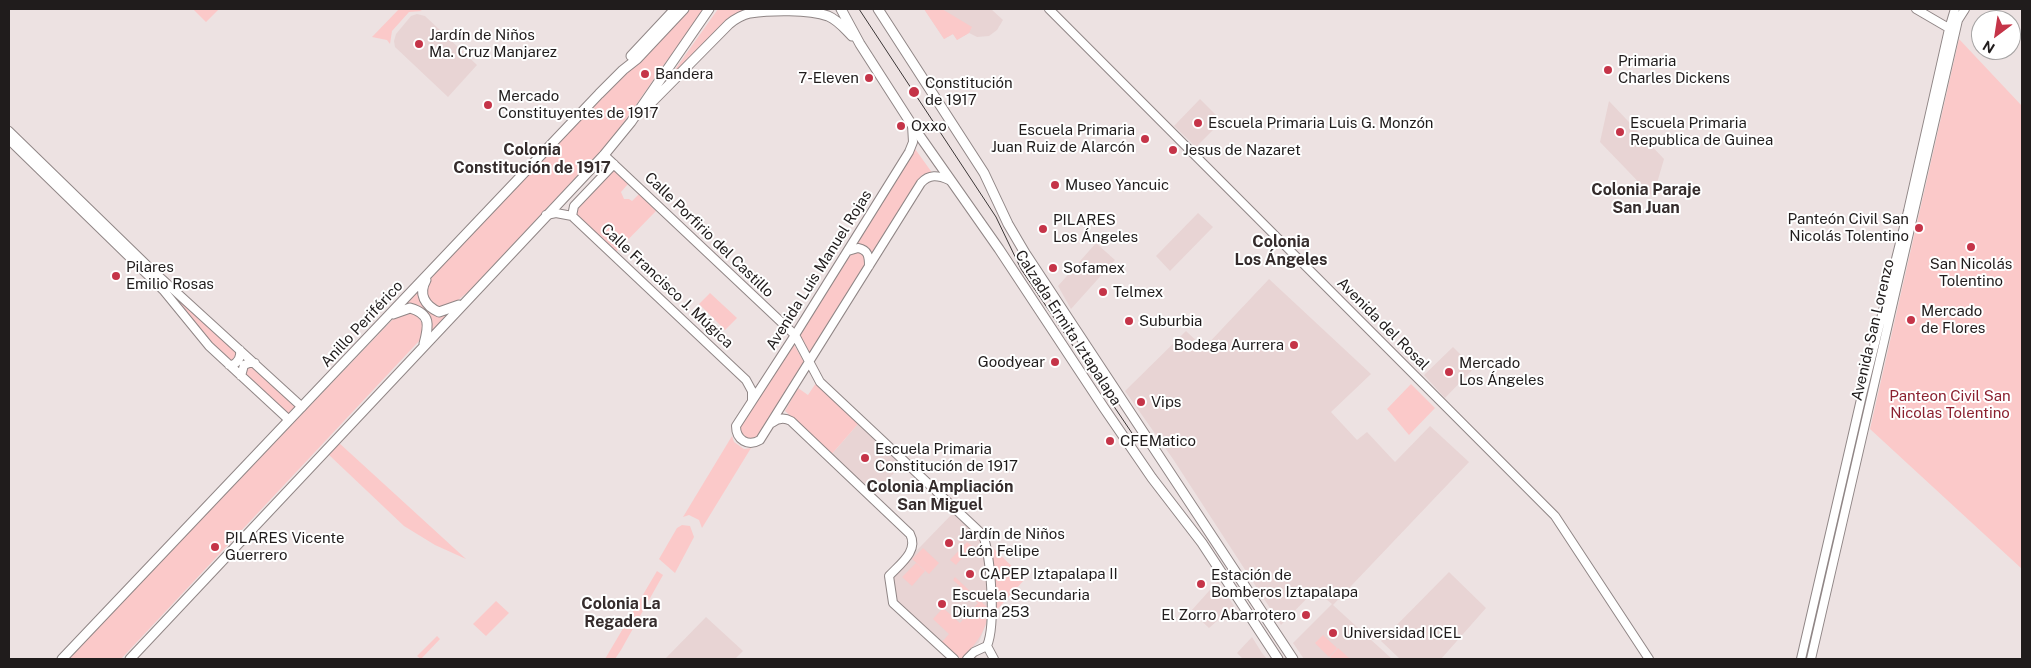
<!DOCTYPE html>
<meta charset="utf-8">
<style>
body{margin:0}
#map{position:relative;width:2031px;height:668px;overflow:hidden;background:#ede2e2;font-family:"Public Sans",sans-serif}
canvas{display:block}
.frame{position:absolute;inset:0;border:10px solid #201c1c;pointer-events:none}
.north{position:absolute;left:1971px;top:10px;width:50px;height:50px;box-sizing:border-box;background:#fff;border:1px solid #a6a4a4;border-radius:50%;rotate:211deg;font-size:14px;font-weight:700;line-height:20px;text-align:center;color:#201c1c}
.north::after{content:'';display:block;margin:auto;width:18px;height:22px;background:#c53448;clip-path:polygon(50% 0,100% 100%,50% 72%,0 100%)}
</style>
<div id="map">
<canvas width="2031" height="668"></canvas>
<div class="frame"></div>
<div class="north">N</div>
</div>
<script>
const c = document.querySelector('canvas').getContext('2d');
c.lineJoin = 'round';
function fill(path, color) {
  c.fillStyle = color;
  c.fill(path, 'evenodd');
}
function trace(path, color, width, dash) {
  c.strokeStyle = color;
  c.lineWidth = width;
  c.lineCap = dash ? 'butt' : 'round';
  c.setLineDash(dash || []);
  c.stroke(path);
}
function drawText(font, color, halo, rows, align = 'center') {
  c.font = font + ' "Public Sans",sans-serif';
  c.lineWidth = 4;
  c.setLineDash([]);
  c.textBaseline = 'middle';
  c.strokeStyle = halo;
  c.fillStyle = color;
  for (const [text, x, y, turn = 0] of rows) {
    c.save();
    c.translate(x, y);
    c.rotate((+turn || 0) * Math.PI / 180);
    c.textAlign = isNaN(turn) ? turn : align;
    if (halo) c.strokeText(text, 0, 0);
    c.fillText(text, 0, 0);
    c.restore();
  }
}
const built = new Path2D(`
 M924,9H991L1003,20L997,30L989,36L977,37L969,33L957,40L953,34L944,39Z
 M417,14L425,16L477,65L448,97L395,47L394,41L396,34L411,16Z
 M1200,99L1222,121L1196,147L1174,126Z
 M1609,101L1664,159L1653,197L1600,142Z
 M1198,213L1213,227L1170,271L1156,256Z
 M1096,243L1115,260L1071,309L1058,286Z
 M1269,279L1371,374L1331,412L1357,440L1367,432L1395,462L1430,426L1469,462L1333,605L1392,659H1304L1293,643L1332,604L1315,590L1281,625L1173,459L1125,391L1186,331L1204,348Z
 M1453,347L1474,368L1445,398L1424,375Z
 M858,424L902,465L873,494L831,455Z
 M953,513L980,538L988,571V619L979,642L961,659L895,600L891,577Z
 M1449,572L1486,608L1441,659H1400L1381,641Z
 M1218,581L1234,606L1209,628L1191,611Z
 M706,617L743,651L735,659H665Z
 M1252,637L1262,653L1267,659H1243L1237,653Z`);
const green = new Path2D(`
 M193,9H219L206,22Z
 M399,9H418L422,11L409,12L392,31L390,44L387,40L372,37Z
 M690,9H707L665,63L613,138L469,291L451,306L439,310L429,304L426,285C451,253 481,223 509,193C569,131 630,71 690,9Z
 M718,9H770L749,11L659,92Z
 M924,9H942L972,27L969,33L957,40L953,34L944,39Z
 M1959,39L2022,106V569L1870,429Z
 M913,146L933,174L922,175L870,257C868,247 863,243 852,247Z
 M611,170H614L628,184L621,192L624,199H629L632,201L639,194L656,211L614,254L575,217L577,208Z
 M855,251L865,256L866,263L808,358L796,336L850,253Z
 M157,281L297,405L286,416L210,347Z
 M421,285L420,298L450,313L428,336L422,312L398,309Z
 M710,293L737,318L725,330L699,304Z
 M408,312C422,315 427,329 419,341L121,659H67L396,316Z
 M792,341L804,362L757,439L750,441L741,436L740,427Z
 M816,383L858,424L831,455L785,411L798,388L808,395Z
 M1411,384L1435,408L1409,435L1387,409Z
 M732,436L734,442L744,449L751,448L702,528L699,520L689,515L683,517Z
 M338,442L466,559L435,545L404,526L328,454Z
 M682,525L690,526L694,537L675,573L659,559L677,528Z
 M967,542L972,546L956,565L950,560Z
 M990,545L1025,579L992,615L993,570Z
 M923,548L939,563L929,574L912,559Z
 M916,563L925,571L912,586L902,577Z
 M657,571L663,575L621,650L615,659H605Z
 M955,577L988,608C988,630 976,644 961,659L942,642L949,634L933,619L943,608L960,623L978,603L953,580Z
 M496,601L509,613L486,636L473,624Z
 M1323,635L1337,648L1329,657L1315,643Z
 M437,636L440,639L421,659L417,656Z
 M1338,648L1350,659H1332L1330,657Z`);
const secondary = new Path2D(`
 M1049,9L1555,516L1649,659
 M1916,9L1952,30
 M912,125L913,142L909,152L795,335L736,426C736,440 748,447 760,440L921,183C929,174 938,175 949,180
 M9,131L152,270L302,407
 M9,140L164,291L209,346L289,420
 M604,155L795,335L820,382L983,535C991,558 996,624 987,646L974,652L967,659
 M546,215L556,213L572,216L746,380L752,391V400
 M572,216L574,206L614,164
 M848,251L858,248C868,250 869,256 869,266
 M229,365H232C239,362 241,357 240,350
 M241,376L244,365L249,363H255
 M772,423C778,418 784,417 791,421L910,534C919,551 900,564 889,576L893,603L954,659
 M987,646L994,659
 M1801,659L1862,395L1908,211L1949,29L1955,9
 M1811,659L1958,20L1965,9`);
const primary = new Path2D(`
 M841,9L860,44L912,125L999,249L1104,408L1152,478L1202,543L1278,659
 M878,9L984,173L1008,224L1025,253L1293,659
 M631,56L675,9
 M646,108L729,24C735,19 742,15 750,13C770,10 809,9 828,16C838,20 845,29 852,36
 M426,280C418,294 425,306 439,312L459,305
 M393,314L410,308C431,314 429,325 424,344
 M62,659L599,94L623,70L637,59L684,9
 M130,659L604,155L631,122L709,9`);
const rail = new Path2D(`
 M859,9L996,217L1021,269L1138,442`);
const markers = [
 [419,44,5,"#c53448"],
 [1608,70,5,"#c53448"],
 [645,74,5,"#c53448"],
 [869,78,5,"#c53448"],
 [914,92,6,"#c53448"],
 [488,105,5,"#c53448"],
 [1198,123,5,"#c53448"],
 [901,126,5,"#c53448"],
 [1620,132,5,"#c53448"],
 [1145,139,5,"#c53448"],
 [1173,150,5,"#c53448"],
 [1055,185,5,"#c53448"],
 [1919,228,5,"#c53448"],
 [1043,229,5,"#c53448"],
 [1971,247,5,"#c53448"],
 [1053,268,5,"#c53448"],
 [116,276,5,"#c53448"],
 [1103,292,5,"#c53448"],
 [1911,320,5,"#c53448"],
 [1129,321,5,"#c53448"],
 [1294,345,5,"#c53448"],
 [1055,362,5,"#c53448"],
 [1449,372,5,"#c53448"],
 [1141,402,5,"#c53448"],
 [1110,441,5,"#c53448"],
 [865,458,5,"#c53448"],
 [949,543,5,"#c53448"],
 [215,547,5,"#c53448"],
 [970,574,5,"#c53448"],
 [1201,584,5,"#c53448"],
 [942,604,5,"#c53448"],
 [1306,615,5,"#c53448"],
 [1333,633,5,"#c53448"]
];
const poiNames = [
 ["Jardín de Niños",429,35],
 ["Ma. Cruz Manjarez",429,52],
 ["Primaria",1618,61],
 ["Charles Dickens",1618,78],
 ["Bandera",655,74],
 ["7-Eleven",859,78,"right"],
 ["Constitución",925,83],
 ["de 1917",925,100],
 ["Mercado",498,96],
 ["Constituyentes de 1917",498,113],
 ["Escuela Primaria Luis G. Monzón",1208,123],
 ["Escuela Primaria",1630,123],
 ["Republica de Guinea",1630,140],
 ["Oxxo",911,126],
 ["Escuela Primaria",1135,130,"right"],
 ["Juan Ruiz de Alarcón",1135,147,"right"],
 ["Jesus de Nazaret",1183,150],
 ["Museo Yancuic",1065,185],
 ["Panteón Civil San",1909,219,"right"],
 ["Nicolás Tolentino",1909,236,"right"],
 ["PILARES",1053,220],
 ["Los Ángeles",1053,237],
 ["San Nicolás",1971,264,"center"],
 ["Tolentino",1971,281,"center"],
 ["Pilares",126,267],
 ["Emilio Rosas",126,284],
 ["Sofamex",1063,268],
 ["Telmex",1113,292],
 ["Mercado",1921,311],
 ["de Flores",1921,328],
 ["Suburbia",1139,321],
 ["Bodega Aurrera",1284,345,"right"],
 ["Goodyear",1045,362,"right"],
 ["Mercado",1459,363],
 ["Los Ángeles",1459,380],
 ["Vips",1151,402],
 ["CFEMatico",1120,441],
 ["Escuela Primaria",875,449],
 ["Constitución de 1917",875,466],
 ["Jardín de Niños",959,534],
 ["León Felipe",959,551],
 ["PILARES Vicente",225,538],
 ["Guerrero",225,555],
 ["CAPEP Iztapalapa II",980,574],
 ["Estación de",1211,575],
 ["Bomberos Iztapalapa",1211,592],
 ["Escuela Secundaria",952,595],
 ["Diurna 253",952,612],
 ["El Zorro Abarrotero",1296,615,"right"],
 ["Universidad ICEL",1343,633]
];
const streetNames = [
 ["Calle Porfirio del Castillo",709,235,44],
 ["Avenida Luis Manuel Rojas",819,270,-58],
 ["Calle Francisco J. Múgica",667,286,43],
 ["Anillo Periférico",362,324,-47],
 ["Avenida del Rosal",1383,324,45],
 ["Calzada Ermita Iztapalapa",1068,328,57],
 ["Avenida San Lorenzo",1873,330,-77]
];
const parkNames = [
 ["Panteon Civil San",1950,396],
 ["Nicolas Tolentino",1950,413]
];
const neighbourhoodNames = [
 ["Colonia",532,150],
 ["Constitución de 1917",532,168],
 ["Colonia Paraje",1646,190],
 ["San Juan",1646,208],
 ["Colonia",1281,242],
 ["Los Ángeles",1281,260],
 ["Colonia Ampliación",940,487],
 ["San Miguel",940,505],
 ["Colonia La",621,604],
 ["Regadera",621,622]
];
fill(built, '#e8d4d4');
fill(green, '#fbc9c9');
trace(secondary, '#908686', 10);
trace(primary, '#908686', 11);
trace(secondary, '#fff', 8);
trace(primary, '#fff', 9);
trace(rail, '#3b3636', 1);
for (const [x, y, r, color] of markers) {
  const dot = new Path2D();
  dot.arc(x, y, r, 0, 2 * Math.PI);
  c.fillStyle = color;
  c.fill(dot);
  trace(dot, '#fff', 2);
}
drawText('15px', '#201c1c', '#fff', poiNames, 'left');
drawText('15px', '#201c1c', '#fff', streetNames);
drawText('15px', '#8b2130', '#fff', parkNames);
drawText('bold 16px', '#352c2c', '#fff', neighbourhoodNames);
</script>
